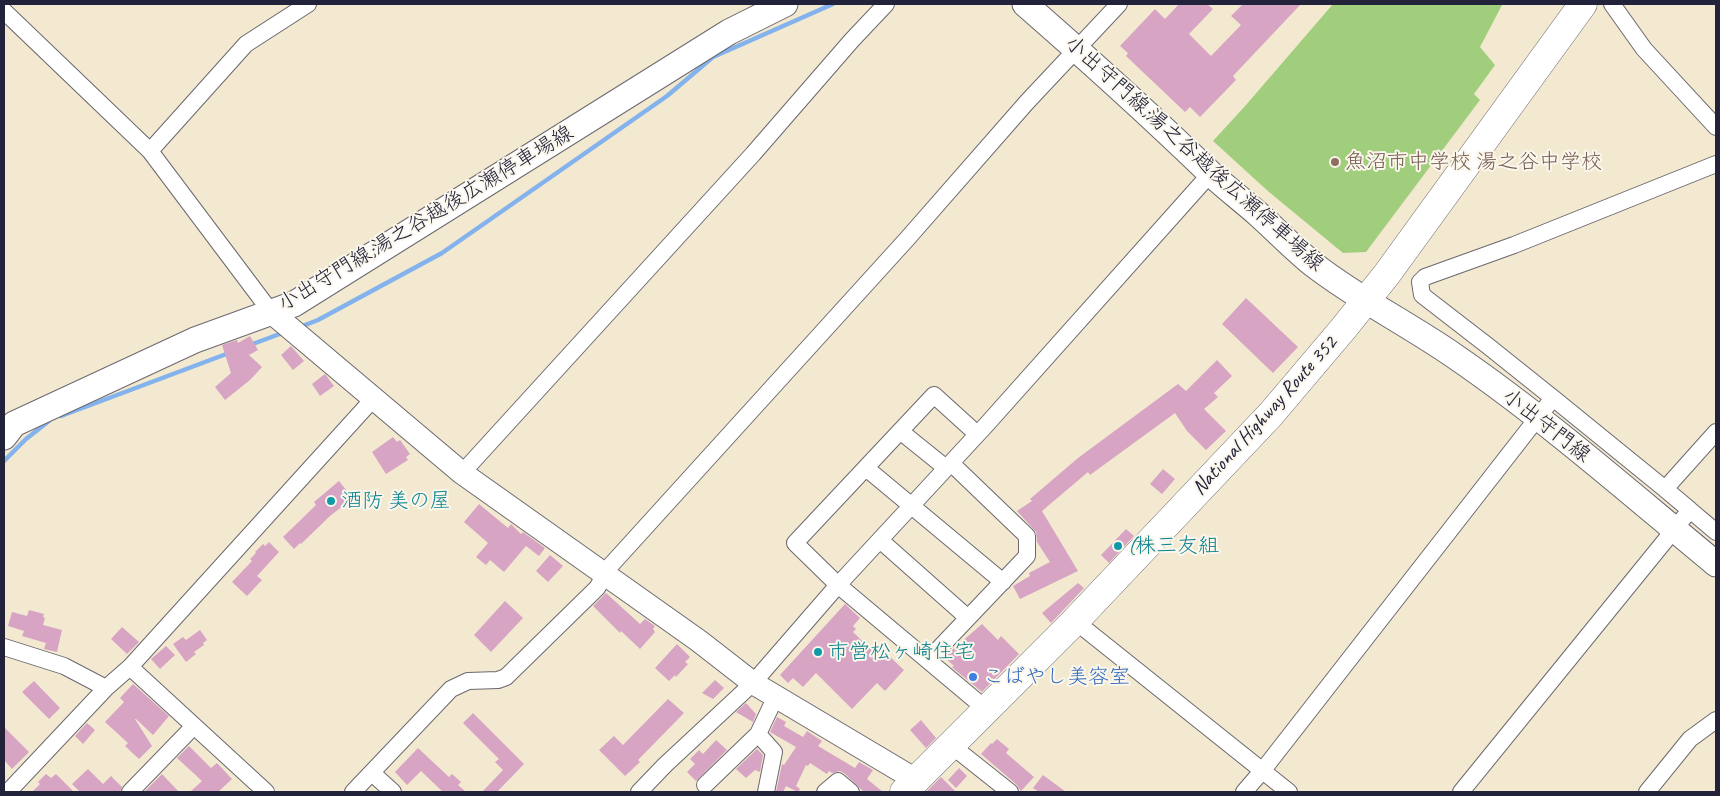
<!DOCTYPE html>
<meta charset="utf-8">
<style>
body{margin:0}
#map{position:relative;width:1720px;height:796px;overflow:hidden;background:#f3e9d0;font-family:Caveat,sans-serif}
canvas{display:block}
.frame{position:absolute;inset:0;border:5px solid #22223b;pointer-events:none}
</style>
<div id="map">
<canvas width="1720" height="796"></canvas>
<div class="frame"></div>
</div>
<script>
const c = document.querySelector('canvas').getContext('2d');
c.lineJoin = 'round';
function fill(path, color) {
  c.fillStyle = color;
  c.fill(path, 'evenodd');
}
function trace(path, color, width, dash) {
  c.strokeStyle = color;
  c.lineWidth = width;
  c.lineCap = dash ? 'butt' : 'round';
  c.setLineDash(dash || []);
  c.stroke(path);
}
function drawText(font, color, halo, rows, align = 'center') {
  c.font = font + ' Caveat,"Klee One",sans-serif';
  c.lineWidth = 4;
  c.setLineDash([]);
  c.textBaseline = 'middle';
  c.strokeStyle = halo;
  c.fillStyle = color;
  for (const [text, x, y, turn = 0] of rows) {
    c.save();
    c.translate(x, y);
    c.rotate((+turn || 0) * Math.PI / 180);
    c.textAlign = isNaN(turn) ? turn : align;
    if (halo) c.strokeText(text, 0, 0);
    c.fillText(text, 0, 0);
    c.restore();
  }
}
const green = new Path2D(`
 M1333,4L1502,5L1480,47L1495,65L1474,94L1480,100L1366,252L1343,253L1269,192L1213,141L1246,105Z`);
const stream = new Path2D(`
 M300,327L318,320L442,253L667,96L713,57L833,4
 M250,345L285,332
 M61,416L229,353
 M4,461L26,439L49,421`);
const building = new Path2D(`
 M1179,4H1207L1213,9L1189,34L1211,56L1241,25L1231,16L1243,4H1301L1233,76L1236,80L1200,117L1190,107L1185,112L1126,56L1128,53L1120,46L1155,9L1165,19Z
 M1246,298L1298,347L1273,373L1222,324Z
 M250,336L258,350L249,355L262,367L250,380L225,400L215,387L231,373L222,345L237,340L238,343Z
 M291,346L304,361L293,370L281,355Z
 M1217,360L1232,376L1214,393L1218,397L1204,409L1226,431L1206,450L1187,431L1175,413L1090,475L1088,472L1042,511L1078,571L1020,599L1013,586L1030,576L1029,573L1050,562L1037,542L1036,532L1017,511L1032,501L1030,499L1078,458L1178,384L1186,391Z
 M325,374L334,386L320,396L312,384Z
 M393,437L397,442L400,440L410,454L406,457L408,460L386,474L372,452Z
 M1163,469L1175,479L1162,494L1150,484Z
 M339,481L351,496L346,500L348,502L330,516L301,544L300,543L294,549L283,537L316,505L314,502Z
 M479,504L508,528L511,524L521,534L523,532L545,548L539,556L526,546L504,572L490,560L486,565L476,557L488,543L464,522Z
 M1126,529L1134,536L1109,563L1101,555Z
 M269,542L279,552L257,576L262,580L247,596L232,582L252,561L250,559L256,553L255,552L263,544L265,546Z
 M550,555L563,566L548,582L536,571Z
 M1078,583L1084,588L1051,623L1042,613Z
 M606,593L640,624L645,619L655,626L653,629L655,632L640,649L621,631L620,633L593,606Z
 M505,601L523,618L491,652L474,635Z
 M845,604L860,618L853,626L856,629L853,632L880,658L881,656L886,660L889,656L904,670L885,691L877,683L852,709L816,673L803,687L793,678L788,683L780,675Z
 M29,610L44,614L43,617L45,618L43,625L62,630L57,652L44,649L46,643L22,636L24,631L8,626L12,612L27,616Z
 M982,624L998,640L1001,636L1019,654L982,692L954,669L952,667L954,666L944,657Z
 M122,627L139,642L127,654L111,639Z
 M200,630L207,640L203,643L204,645L194,652L196,654L186,662L173,644L183,637L186,640Z
 M677,644L690,657L685,662L688,664L676,677L675,675L669,681L655,668Z
 M166,646L175,655L160,669L151,659Z
 M715,680L724,688L713,699L702,693Z
 M34,681L60,708L49,719L22,692Z
 M133,684L169,716L153,735L136,719H135L152,746L139,759L125,746L128,743L105,722L124,702L120,698Z
 M668,699L684,713L638,760L640,762L625,776L599,750L614,736L623,745Z
 M746,703L756,714L753,722L736,712Z
 M473,713L524,764L497,792H482L503,770L495,762L499,759L463,723Z
 M777,717L786,722L784,726L803,737L807,731L822,741L818,746L855,768L859,762L873,770L867,779L883,792H864L844,773L840,771L832,773L829,771L827,774L810,763L808,766L806,765L796,786L800,789L798,792L786,786L783,792H776L782,764L784,765L796,747L770,732Z
 M921,720L936,738L926,748L910,730Z
 M87,723L95,730L83,744L75,736Z
 M4,727L29,752L12,769L4,760Z
 M997,739L1009,749L1006,753L1034,777L1021,791L1016,784L981,754L991,743L992,744Z
 M716,740L727,750L696,781L687,772L695,764L690,759L699,750L703,754Z
 M189,746L211,768L217,763L232,779L218,792H190L202,781L177,758Z
 M418,748L449,777L452,774L461,782L458,785L466,792H443L421,771L407,785L395,772Z
 M757,749L763,755L760,772L755,770L746,778L736,769Z
 M959,768L967,776L956,788L948,780Z
 M88,769L103,784L111,776L122,787L120,792H80L72,784Z
 M46,774L51,778L56,774L74,792H32L40,784L38,782Z
 M162,774L179,792H144Z
 M1043,775L1066,792H1039L1033,788Z
 M941,777L956,792H926Z`);
const street = new Path2D(`
 M1612,4L1644,49L1716,127
 M4,11L150,151L271,312
 M150,151L246,44L308,4
 M1553,398L1665,489
 M900,431L946,468
 M977,434L934,395L795,543L838,585L987,710
 M866,468L1003,582
 M462,473L753,154L852,40L886,4
 M1690,510L1716,532
 M880,540L968,618
 M1075,621L1289,792
 M4,647L64,666L106,688
 M928,660L1027,556V536L951,463
 M130,667L266,792
 M952,746L1010,792
 M372,773L393,792
 M705,785L758,734
 M8,792L106,688L130,667L374,398
 M130,792L194,726
 M353,792L451,689L468,681L498,680L506,677L597,588L611,565L907,239L1027,102L1119,4
 M639,792L665,765L753,683L838,585L987,424L1211,173
 M766,792L774,752L758,734L776,696
 M825,792L838,781L851,792
 M1244,792L1263,770L1553,398L1488,346L1422,295L1420,282L1425,277L1514,245L1716,164
 M1461,792L1690,510L1665,489L1716,432
 M1647,792L1690,739L1716,720`);
const secondary = new Path2D(`
 M271,312L462,473L699,641L753,683L916,780`);
const primary = new Path2D(`
 M1025,4C1088,59 1150,115 1210,173C1225,187 1242,200 1258,214C1277,231 1294,249 1314,265C1358,299 1408,324 1453,355C1545,418 1630,493 1716,564
 M4,437L14,424L195,340L294,304L729,32L785,4`);
const highway = new Path2D(`
 M904,792L1075,621L1271,414L1343,329L1387,274L1583,4`);
const markers = [
 [1335,162,5,"#8d6e63"],
 [331,501,5,"#0f9aa8"],
 [1118,546,5,"#0f9aa8"],
 [818,652,5,"#0f9aa8"],
 [973,677,5,"#3f7fe0"]
];
const streetNames = [
 ["小出守門線;湯之谷越後広瀬停車場線",1194,154,42],
 ["小出守門線;湯之谷越後広瀬停車場線",426,219,-31],
 ["National Highway Route 352",1265,416,-48],
 ["小出守門線",1546,426,38]
];
const educationNames = [
 ["魚沼市中学校 湯之谷中学校",1345,162]
];
const cultureNames = [
 ["酒防 美の屋",341,501],
 ["(株三友組",1128,546],
 ["市営松ヶ崎住宅",828,652]
];
const shopNames = [
 ["こばやし美容室",983,677]
];
fill(green, '#a0ce7c');
trace(stream, '#83b2ed', 4.5);
fill(building, '#d7a4c4');
trace(street, '#6b686f', 18);
trace(secondary, '#6b686f', 24);
trace(primary, '#6b686f', 27);
trace(highway, '#6b686f', 29);
trace(street, '#fff', 16);
trace(secondary, '#fff', 22);
trace(primary, '#fff', 25);
trace(highway, '#fff', 28);
for (const [x, y, r, color] of markers) {
  const dot = new Path2D();
  dot.arc(x, y, r, 0, 2 * Math.PI);
  c.fillStyle = color;
  c.fill(dot);
  trace(dot, '#fbf7ec', 2);
}
drawText('21px', '#22223b', '#fbf7ec', streetNames);
drawText('21px', '#785e54', '#fbf7ec', educationNames, 'left');
drawText('21px', '#0d838f', '#fbf7ec', cultureNames, 'left');
drawText('21px', '#366cbe', '#fbf7ec', shopNames, 'left');
</script>
